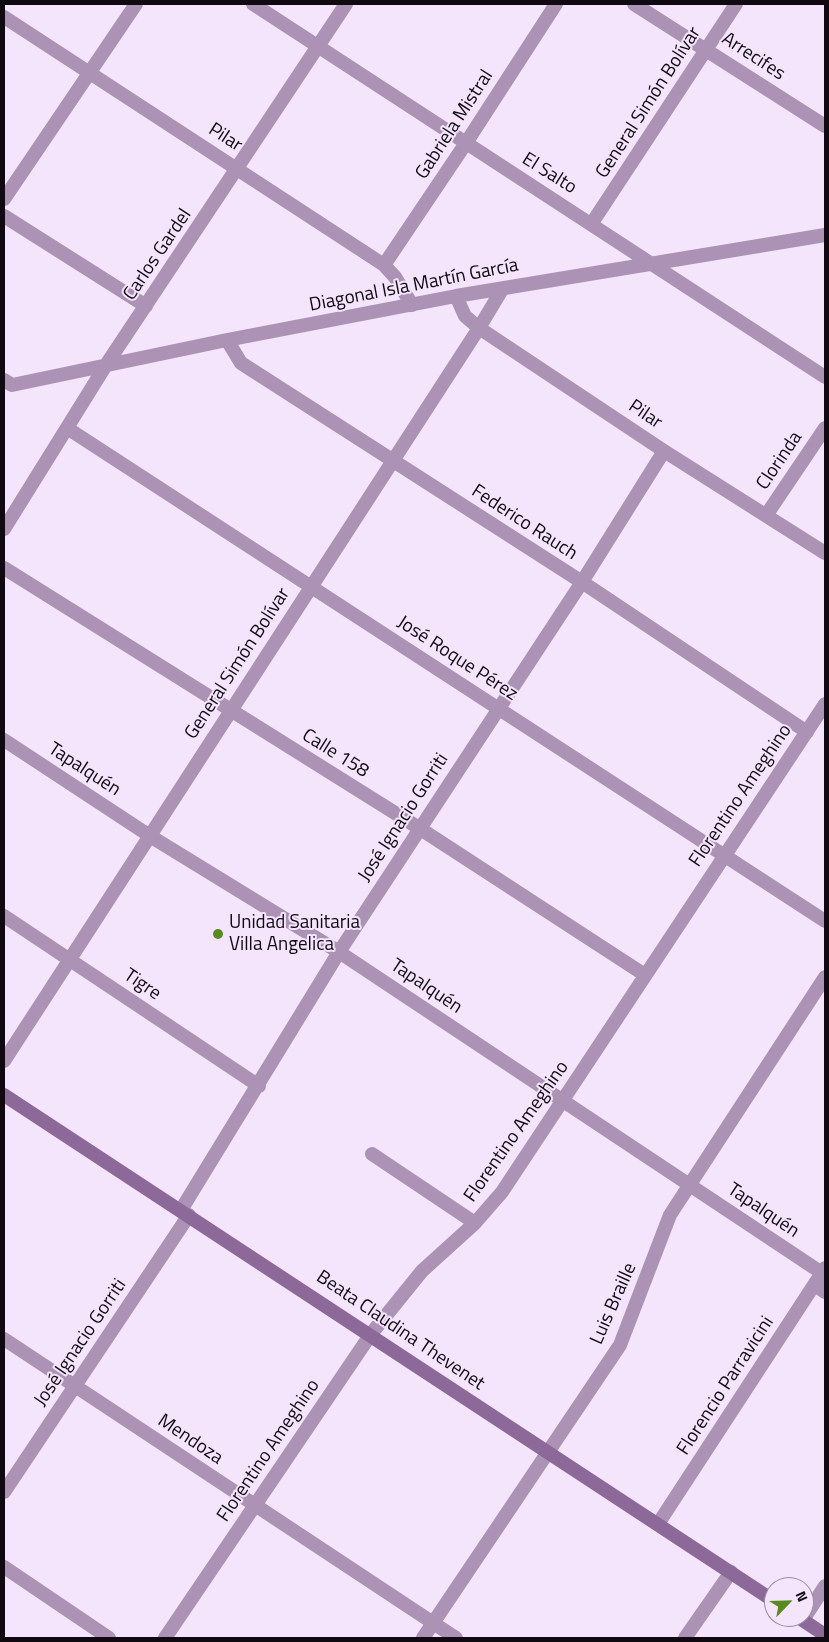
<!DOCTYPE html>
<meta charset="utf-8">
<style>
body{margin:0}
#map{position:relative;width:829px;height:1642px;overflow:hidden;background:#f5e5fc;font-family:"Titillium Web",sans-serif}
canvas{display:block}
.frame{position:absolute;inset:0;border:5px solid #100912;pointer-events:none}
.north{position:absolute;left:764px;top:1577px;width:50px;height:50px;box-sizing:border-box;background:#f5e5fc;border:1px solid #998d9e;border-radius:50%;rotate:66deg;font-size:14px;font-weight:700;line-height:20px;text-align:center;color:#100912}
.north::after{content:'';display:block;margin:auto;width:18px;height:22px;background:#598a1f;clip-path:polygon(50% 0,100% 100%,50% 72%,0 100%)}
</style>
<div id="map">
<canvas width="829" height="1642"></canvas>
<div class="frame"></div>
<div class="north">N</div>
</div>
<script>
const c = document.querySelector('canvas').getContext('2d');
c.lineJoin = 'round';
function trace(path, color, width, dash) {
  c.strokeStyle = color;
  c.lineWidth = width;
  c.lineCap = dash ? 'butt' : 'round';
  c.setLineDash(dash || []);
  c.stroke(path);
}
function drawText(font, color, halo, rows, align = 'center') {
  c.font = font + ' "Titillium Web",sans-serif';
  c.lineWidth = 4;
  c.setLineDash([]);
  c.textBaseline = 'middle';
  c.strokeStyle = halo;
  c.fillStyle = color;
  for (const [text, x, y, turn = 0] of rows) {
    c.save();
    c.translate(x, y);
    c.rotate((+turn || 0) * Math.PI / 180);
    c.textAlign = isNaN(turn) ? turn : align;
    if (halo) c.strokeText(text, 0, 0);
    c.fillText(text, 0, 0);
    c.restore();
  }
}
const minor = new Path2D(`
 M253,4L825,377
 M634,4L825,126
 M4,17L384,265L395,277L412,305
 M4,199L136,4
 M4,216L146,306
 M592,223L736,4
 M384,265L466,143L556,4
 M456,296L465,316L479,328L664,451L825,553
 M227,340L241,363L582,582L807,732
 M4,380L12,385L227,340L456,296L825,235
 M67,428L825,921
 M767,514L825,428
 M4,529L106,365L346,4
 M4,568L419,828L645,975
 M4,740L150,836L339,952L822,1273
 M4,916L259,1086
 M4,1061L479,328L503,288
 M372,1154L475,1223
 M181,1210L339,952L582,582L664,451
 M815,1285L825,1292
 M4,1339L456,1638
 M4,1492L189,1215
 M658,1524L825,1268
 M4,1567L109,1638
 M803,1620L825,1586
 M165,1638L371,1334L422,1271L475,1223L502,1192L825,704
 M423,1638L620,1345L670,1215L825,977
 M685,1638L731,1572`);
const secondary = new Path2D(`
 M4,1095L774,1601
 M798,1617L825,1635`);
const markers = [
 [218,934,6,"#598a1f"]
];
const streetNames = [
 ["Arrecifes",753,57,33],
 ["General Simón Bolívar",649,103,-57],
 ["Gabriela Mistral",455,125,-57],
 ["Pilar",225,138,33],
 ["El Salto",549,174,32],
 ["Carlos Gardel",158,255,-56],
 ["Diagonal Isla Martín García",414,286,-11],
 ["Pilar",645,415,34],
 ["Clorinda",780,461,-56],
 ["Federico Rauch",524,523,33],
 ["José Roque Pérez",457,659,33],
 ["General Simón Bolívar",238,664,-57],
 ["Calle 158",335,754,32],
 ["Tapalquén",84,770,33],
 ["Florentino Ameghino",741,796,-56],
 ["José Ignacio Gorriti",404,818,-57],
 ["Tigre",142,985,34],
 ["Tapalquén",426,987,34],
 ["Florentino Ameghino",517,1132,-55],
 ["Tapalquén",763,1211,34],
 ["Luis Braille",614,1304,-66],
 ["Beata Claudina Thevenet",400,1331,34],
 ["José Ignacio Gorriti",81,1343,-56],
 ["Florencio Parravicini",726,1386,-57],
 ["Mendoza",190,1440,34],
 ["Florentino Ameghino",269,1451,-56]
];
const poiNames = [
 ["Unidad Sanitaria",229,923],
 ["Villa Angelica",229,945]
];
trace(minor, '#ac93b5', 14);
trace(secondary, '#8d699a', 14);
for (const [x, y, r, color] of markers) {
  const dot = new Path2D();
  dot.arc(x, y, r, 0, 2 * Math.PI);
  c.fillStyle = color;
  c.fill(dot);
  trace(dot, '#f5e5fc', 2);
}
drawText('19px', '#100912', '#f5e5fc', streetNames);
drawText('19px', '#100912', '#f5e5fc', poiNames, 'left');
</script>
